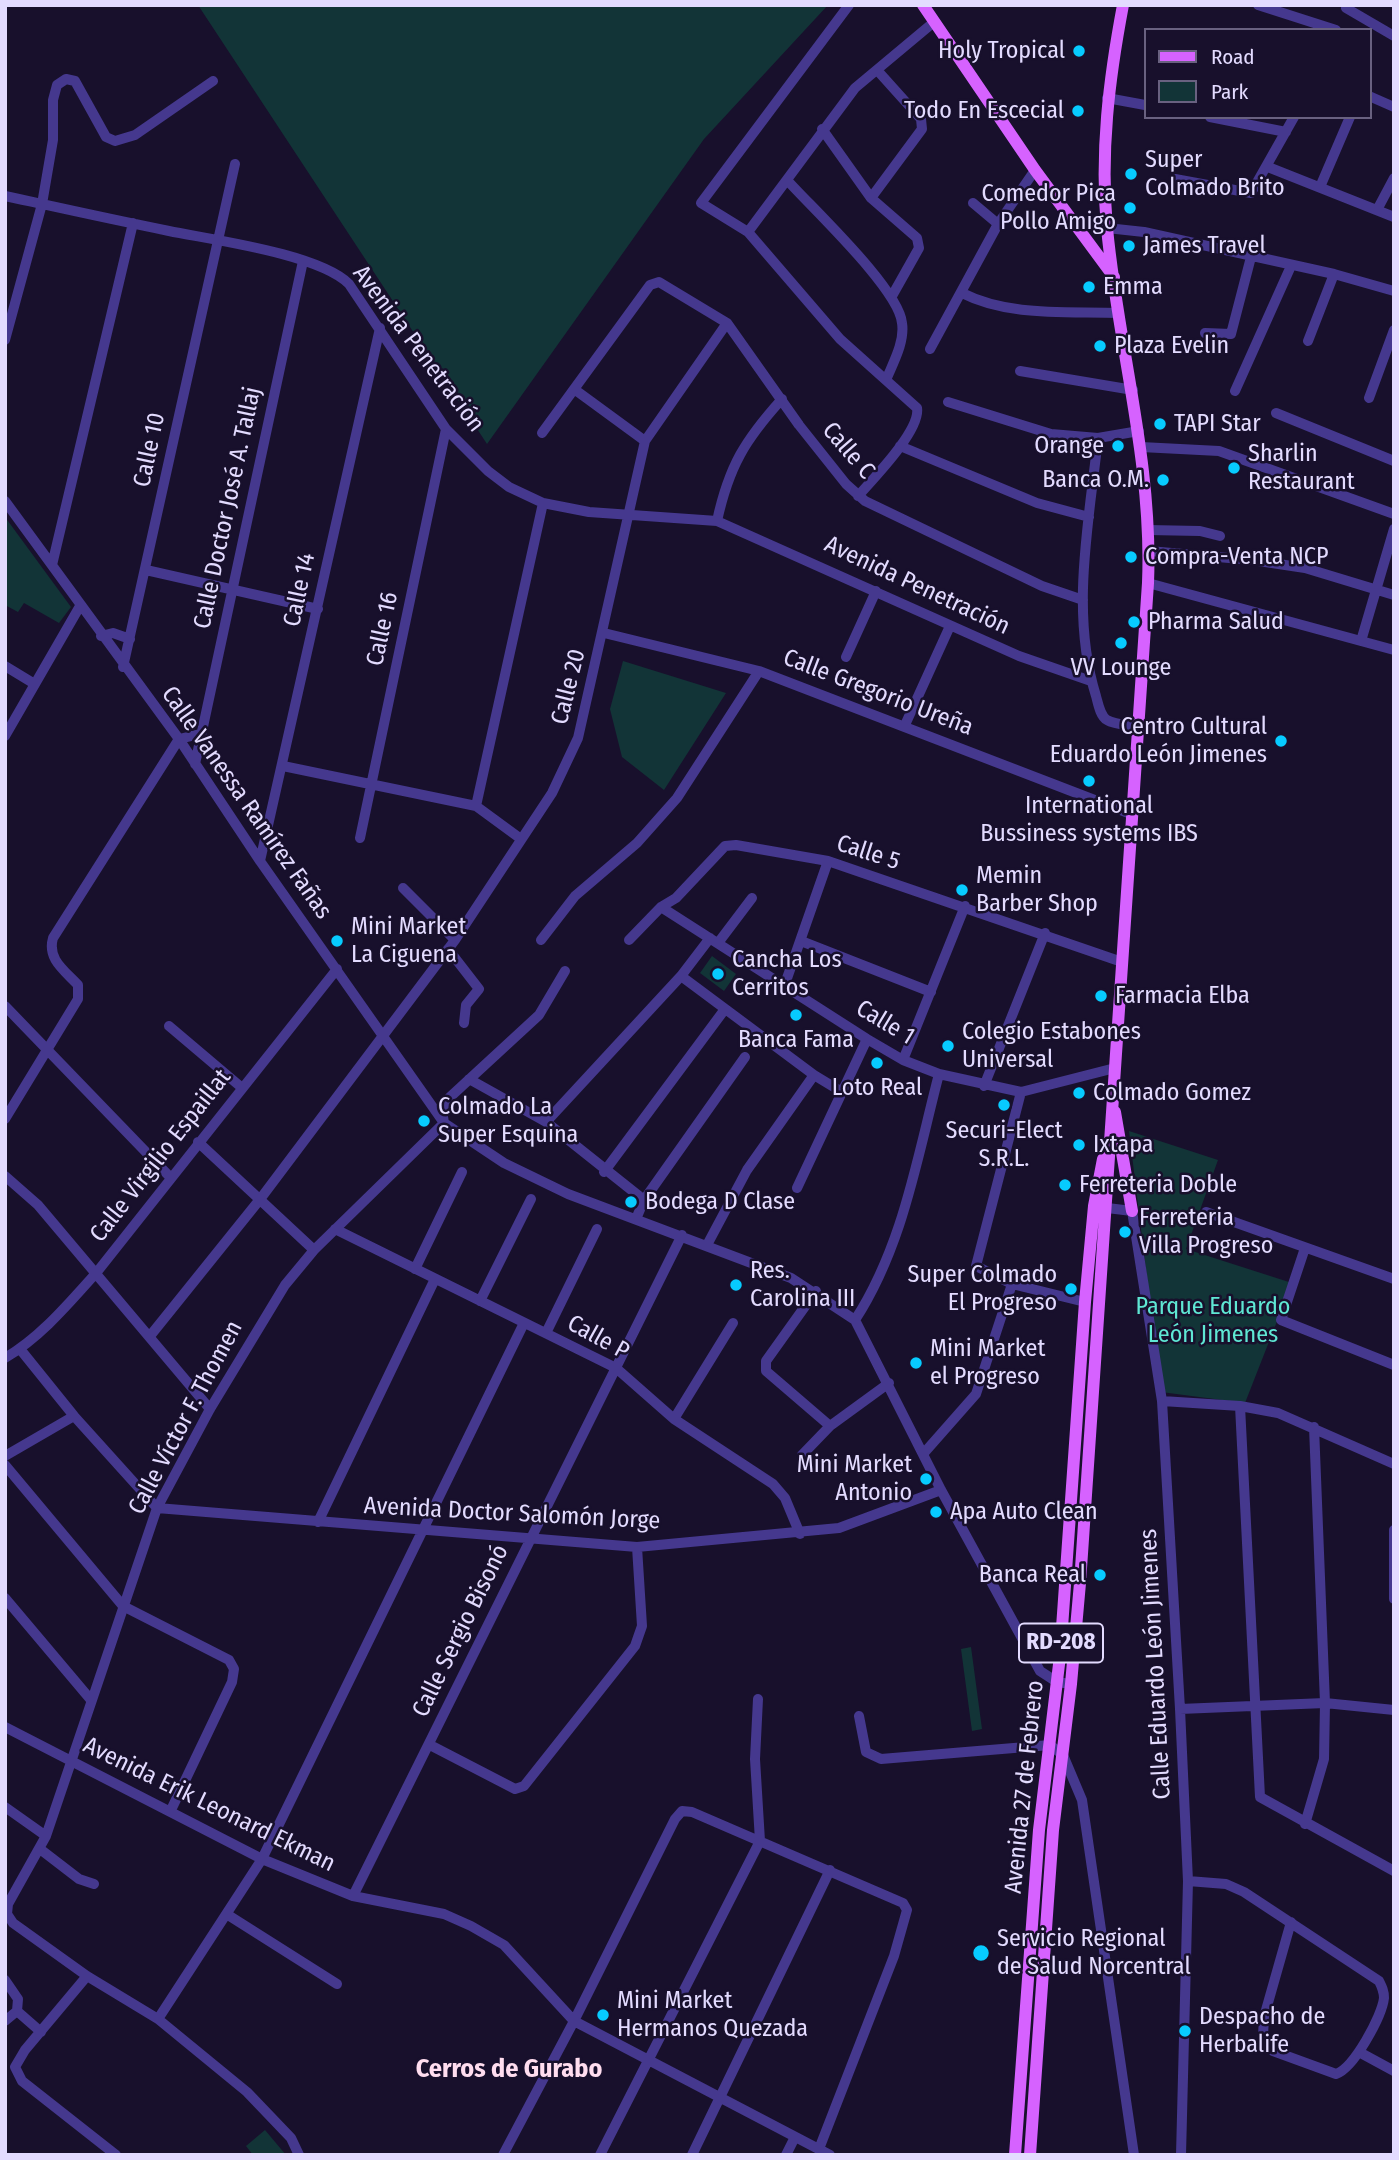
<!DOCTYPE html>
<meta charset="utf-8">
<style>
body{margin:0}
#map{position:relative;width:1399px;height:2160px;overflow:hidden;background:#18102c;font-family:"Fira Sans Condensed",sans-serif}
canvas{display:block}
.frame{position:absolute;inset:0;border:7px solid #e3dbff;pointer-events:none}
.legend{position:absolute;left:1144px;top:28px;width:228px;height:91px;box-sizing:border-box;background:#18102c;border:2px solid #696180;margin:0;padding:9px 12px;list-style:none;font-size:21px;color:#e3dbff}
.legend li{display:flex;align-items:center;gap:14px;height:35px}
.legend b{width:35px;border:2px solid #696180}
</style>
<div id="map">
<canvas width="1399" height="2160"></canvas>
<div class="frame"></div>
<ul class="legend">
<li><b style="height:9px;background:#d662ff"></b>Road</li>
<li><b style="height:19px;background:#123437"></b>Park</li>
</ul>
</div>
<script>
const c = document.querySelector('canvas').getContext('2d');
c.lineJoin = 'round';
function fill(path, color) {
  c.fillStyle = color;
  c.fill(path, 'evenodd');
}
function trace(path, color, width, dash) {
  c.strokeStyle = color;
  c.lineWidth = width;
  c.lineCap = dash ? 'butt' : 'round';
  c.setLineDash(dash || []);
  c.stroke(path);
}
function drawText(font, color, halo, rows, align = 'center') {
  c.font = font + ' "Fira Sans Condensed",sans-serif';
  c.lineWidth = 5;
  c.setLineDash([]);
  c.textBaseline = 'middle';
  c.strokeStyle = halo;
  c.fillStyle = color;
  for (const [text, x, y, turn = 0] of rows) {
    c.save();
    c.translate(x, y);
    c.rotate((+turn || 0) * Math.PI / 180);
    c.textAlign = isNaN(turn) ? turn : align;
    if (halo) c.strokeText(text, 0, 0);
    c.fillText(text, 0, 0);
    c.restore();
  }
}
const green = new Path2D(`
 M198,5H828L704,139L487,444Z
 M5,517L71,607L59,623L24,603L18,612L5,605Z
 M623,661L726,693L664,790L622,757L610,709Z
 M712,956L736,974L724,991L700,973Z
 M1129,1131L1218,1160L1186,1249L1292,1283L1245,1403L1161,1392Z
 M971,1647L982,1729L972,1731L961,1649Z
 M265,2130L286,2155H253L246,2146Z`);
const minor = new Path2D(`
 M849,5L701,203L748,232L840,339L917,408C921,430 873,479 858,496
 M1258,5L1336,30
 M1346,8L1394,36
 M1369,96L1394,107
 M1107,98L1145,105
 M1210,117L1286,132
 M822,129L871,198L917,238L919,248L892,296
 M1268,167L1394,217
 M1175,179L1251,193L1294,117
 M787,180C812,208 899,289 902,323C905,342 893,363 886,380
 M1320,187L1350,117
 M5,196C60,208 114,220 169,231C213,240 319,254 349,284L446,429L488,471L509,487L543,503L589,512L717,521L1019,656L1091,681
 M871,198L922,129L921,119L877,70
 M973,203L998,224
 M1377,210L1394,178
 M1107,228L1144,232L1334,274L1394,291
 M748,232L855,88L934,22
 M962,293C1009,317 1067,311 1119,313
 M1205,333L1231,334L1251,257
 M5,340L42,204L53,140V100L57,85L66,79L75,81L106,137L115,141L135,135L213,81
 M1308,341L1334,274
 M930,349L998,224L1035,170
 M1020,371L1133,390
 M574,389L645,441
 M1235,391L1291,266
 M1369,398L1394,330
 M948,402L1051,434L1098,438L1139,431
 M1276,413L1394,461
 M542,433L650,285L659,282L727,323L799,425L846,484L865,501L1042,586L1083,600
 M1098,438C1089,522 1070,613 1096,696C1098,703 1100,716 1107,720C1115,725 1130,725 1139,727
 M900,446L1037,503L1089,517
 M1141,447L1219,451L1394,514
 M5,501L179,739L260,861L444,1123L504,1163L568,1194L791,1278L855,1320L941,1490L1040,1671L1057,1682L1071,1684
 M717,521C729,466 745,440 782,399
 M1148,530L1200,531L1220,536
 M1149,551L1252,560L1305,568L1394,595
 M52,565L133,223
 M146,570L318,609
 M1148,583L1394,650
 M604,633L759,671L1131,814
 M101,636L113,633L130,639
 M1361,641L1394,529
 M846,657L876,591
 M5,666L33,683
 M123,667L235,164
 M905,725L950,626
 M5,736L80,606
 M195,764L303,261
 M283,766L476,806L521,839
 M476,806L543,503
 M360,838L446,429
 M260,861L380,328
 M403,888L455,940
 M661,907L867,1039L903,1060L939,1074L1021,1092L1115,1068
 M541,940L575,896L637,843L677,798L759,671
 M629,940L661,907L676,898L725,846L736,845L828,861L1122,962
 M801,941L931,992
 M718,943L752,898
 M448,949L479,989L466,1005L464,1023
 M681,976L814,1075L842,1092
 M785,984L828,861
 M5,1006L171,1178
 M169,1026L241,1087
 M903,1060L965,906
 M469,1079L546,1122L644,1200
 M984,1086L1045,933
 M1021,1092L976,1266L1012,1284L1085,1302
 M5,1119L78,999V985C64,970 47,959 53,938L179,739L200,734
 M546,1122L681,976L710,938
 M198,1142L314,1250
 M604,1172L725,1009
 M5,1176L38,1205L210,1409
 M797,1188L867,1039
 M1099,1207L1132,1211L1162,1401L1180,1709L1188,1881L1181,2155
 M1206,1212L1394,1279
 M636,1219L644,1200L745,1057
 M335,1229L616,1368L674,1419L773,1484L785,1498L800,1534
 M707,1245L747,1170L814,1075
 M1305,1248L1281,1320L1394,1365
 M415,1269L462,1172
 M816,1291L766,1361V1371L830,1426L889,1383
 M480,1301L531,1199
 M855,1320C903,1246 917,1158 939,1074
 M546,1333L597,1229
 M150,1336L261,1198L455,940L552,793L578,738L645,441L727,323
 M20,1349L74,1416L157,1508L637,1547L839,1528L941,1490
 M5,1358C41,1337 69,1303 97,1272L337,969
 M1162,1401L1240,1406L1278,1413L1394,1464
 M1240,1406L1260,1797L1394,1871
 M674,1419L733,1323
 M924,1453L976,1394L1012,1284
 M802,1455L830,1426
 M5,1456L74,1416
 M5,1465L123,1606L229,1660L234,1669L232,1682L171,1810
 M318,1522L435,1279
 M1394,1530V1599
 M5,1598L91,1700
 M1180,1709L1325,1703L1394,1710
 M859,1716L866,1752L881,1759L1050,1745L1063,1755L1082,1800L1134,2155
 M5,1727L262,1859L353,1896L444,1914L471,1926L504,1945L574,2021L830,2155
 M430,1745L515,1789L524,1786L635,1646L642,1626L637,1547
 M5,1807L46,1836
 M1305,1824L1324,1759L1325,1703L1314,1427
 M40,1849L79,1879L94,1884
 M1188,1881L1226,1884L1244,1892L1379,1981C1382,1987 1384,1991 1384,1998C1382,2016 1354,2068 1336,2074L1273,2051L1263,2036L1264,2017L1291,1922
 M353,1896L682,1235
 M228,1915L337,1984
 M87,1976L25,2050L15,2067L22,2081L116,2155
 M5,1980L18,1999L17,2011L5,2021
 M17,2011L41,2032
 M158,2019L262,1859L524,1323
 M1359,2052L1394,2071
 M299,2155L291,2138L247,2092L158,2019L87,1976L13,1923L7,1914L8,1904L46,1836L157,1508L210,1409L285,1285L314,1250L444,1123L442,1110L449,1098L539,1015L565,971
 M503,2155L574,2021L675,1819L682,1811L692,1812L903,1903L907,1910L894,1956L819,2149
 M600,2155L760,1841L755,1759L758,1699
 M692,2155L830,1870
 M786,2155L795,2137`);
const major = new Path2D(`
 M923,5L1035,170L1114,277
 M1115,1112L1132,1211
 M1015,2155L1039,1830L1060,1656L1085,1302L1094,1206L1103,1159
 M1030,2155L1053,1830L1071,1684L1080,1583L1148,583C1153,462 1118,347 1107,228C1100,152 1109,79 1123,5`);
const markers = [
 [1079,51,7,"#07cbff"],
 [1078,111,7,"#07cbff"],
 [1131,174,7,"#07cbff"],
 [1130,208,7,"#07cbff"],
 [1129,246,7,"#07cbff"],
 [1089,287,7,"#07cbff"],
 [1100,346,7,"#07cbff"],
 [1160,424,7,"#07cbff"],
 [1118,446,7,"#07cbff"],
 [1234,468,7,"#07cbff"],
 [1163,480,7,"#07cbff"],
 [1131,557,7,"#07cbff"],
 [1134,622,7,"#07cbff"],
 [1121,643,7,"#07cbff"],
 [1281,741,7,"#07cbff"],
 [1089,781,7,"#07cbff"],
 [962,890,7,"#07cbff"],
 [337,941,7,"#07cbff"],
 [718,974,7,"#07cbff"],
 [1101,996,7,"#07cbff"],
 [796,1015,7,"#07cbff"],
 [948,1046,7,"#07cbff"],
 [877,1063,7,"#07cbff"],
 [1079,1093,7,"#07cbff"],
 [1004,1105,7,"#07cbff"],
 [424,1121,7,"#07cbff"],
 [1079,1145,7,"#07cbff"],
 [1065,1185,7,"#07cbff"],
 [631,1202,7,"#07cbff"],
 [1125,1232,7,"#07cbff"],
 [736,1285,7,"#07cbff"],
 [1071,1289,7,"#07cbff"],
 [916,1363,7,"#07cbff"],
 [926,1479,7,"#07cbff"],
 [936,1512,7,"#07cbff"],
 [1100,1575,7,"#07cbff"],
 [981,1953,9,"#07cbff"],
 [603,2015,7,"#07cbff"],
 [1185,2031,7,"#07cbff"]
];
const shields = [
 [1061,1643,84]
];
const shieldNames = [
 ["RD-208",1061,1643]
];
const poiNames = [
 ["Holy Tropical",1065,51,"right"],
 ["Todo En Escecial",1064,111,"right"],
 ["Super",1145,160],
 ["Colmado Brito",1145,188],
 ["Comedor Pica",1116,194,"right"],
 ["Pollo Amigo",1116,222,"right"],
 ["James Travel",1143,246],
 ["Emma",1103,287],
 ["Plaza Evelin",1114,346],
 ["TAPI Star",1174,424],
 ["Orange",1104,446,"right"],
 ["Sharlin",1248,454],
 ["Restaurant",1248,482],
 ["Banca O.M.",1149,480,"right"],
 ["Compra-Venta NCP",1145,557],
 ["Pharma Salud",1148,622],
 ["VV Lounge",1121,668,"center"],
 ["Centro Cultural",1267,727,"right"],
 ["Eduardo León Jimenes",1267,755,"right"],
 ["International",1089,806,"center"],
 ["Bussiness systems IBS",1089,834,"center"],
 ["Memin",976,876],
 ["Barber Shop",976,904],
 ["Mini Market",351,927],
 ["La Ciguena",351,955],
 ["Cancha Los",732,960],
 ["Cerritos",732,988],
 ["Farmacia Elba",1115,996],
 ["Colegio Estabones",962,1032],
 ["Universal",962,1060],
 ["Banca Fama",796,1040,"center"],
 ["Loto Real",877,1088,"center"],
 ["Colmado Gomez",1093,1093],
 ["Colmado La",438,1107],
 ["Super Esquina",438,1135],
 ["Securi-Elect",1004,1131,"center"],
 ["S.R.L.",1004,1159,"center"],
 ["Ixtapa",1093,1145],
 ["Ferreteria Doble",1079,1185],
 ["Bodega D Clase",645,1202],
 ["Ferreteria",1139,1218],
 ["Villa Progreso",1139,1246],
 ["Res.",750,1271],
 ["Carolina III",750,1299],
 ["Super Colmado",1057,1275,"right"],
 ["El Progreso",1057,1303,"right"],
 ["Mini Market",930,1349],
 ["el Progreso",930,1377],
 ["Mini Market",912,1465,"right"],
 ["Antonio",912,1493,"right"],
 ["Apa Auto Clean",950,1512],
 ["Banca Real",1086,1575,"right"],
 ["Servicio Regional",997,1939],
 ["de Salud Norcentral",997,1967],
 ["Mini Market",617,2001],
 ["Hermanos Quezada",617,2029],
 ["Despacho de",1199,2017],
 ["Herbalife",1199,2045]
];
const streetNames = [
 ["Avenida Penetración",418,349,53],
 ["Calle 10",150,450,-78],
 ["Calle C",848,451,49],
 ["Calle Doctor José A. Tallaj",228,508,-78],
 ["Avenida Penetración",917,586,25],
 ["Calle 14",300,590,-78],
 ["Calle 16",383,629,-78],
 ["Calle 20",569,687,-76],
 ["Calle Gregorio Ureña",878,693,21],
 ["Calle Vanessa Ramírez Fañas",246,803,55],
 ["Calle 5",868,853,18],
 ["Calle 1",885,1023,31],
 ["Calle Virgilio Espaillat",161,1156,-52],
 ["Calle P",598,1338,29],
 ["Calle Víctor F. Thomen",186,1418,-62],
 ["Avenida Doctor Salomón Jorge",512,1514,3],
 ["Calle Sergio Bisonó",461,1631,-64],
 ["Calle Eduardo León Jimenes",1156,1664,-93],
 ["Avenida 27 de Febrero",1025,1787,-84],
 ["Avenida Erik Leonard Ekman",209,1805,26]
];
const parkNames = [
 ["Parque Eduardo",1213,1307],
 ["León Jimenes",1213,1335]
];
const neighbourhoodNames = [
 ["Cerros de Gurabo",509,2070]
];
fill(green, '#123437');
trace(minor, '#45388e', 10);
trace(major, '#d662ff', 12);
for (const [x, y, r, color] of markers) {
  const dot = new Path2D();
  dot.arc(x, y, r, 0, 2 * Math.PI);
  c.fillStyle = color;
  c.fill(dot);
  trace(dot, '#18102c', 2.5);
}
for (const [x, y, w] of shields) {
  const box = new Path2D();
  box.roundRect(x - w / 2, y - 19.5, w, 39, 5);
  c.fillStyle = '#18102c';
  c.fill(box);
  trace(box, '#e3dbff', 2);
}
drawText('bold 23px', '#e3dbff', null, shieldNames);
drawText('24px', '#e3dbff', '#18102c', poiNames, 'left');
drawText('24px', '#e3dbff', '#18102c', streetNames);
drawText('24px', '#5fe7d4', '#18102c', parkNames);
drawText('bold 26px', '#ffddef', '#18102c', neighbourhoodNames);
</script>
